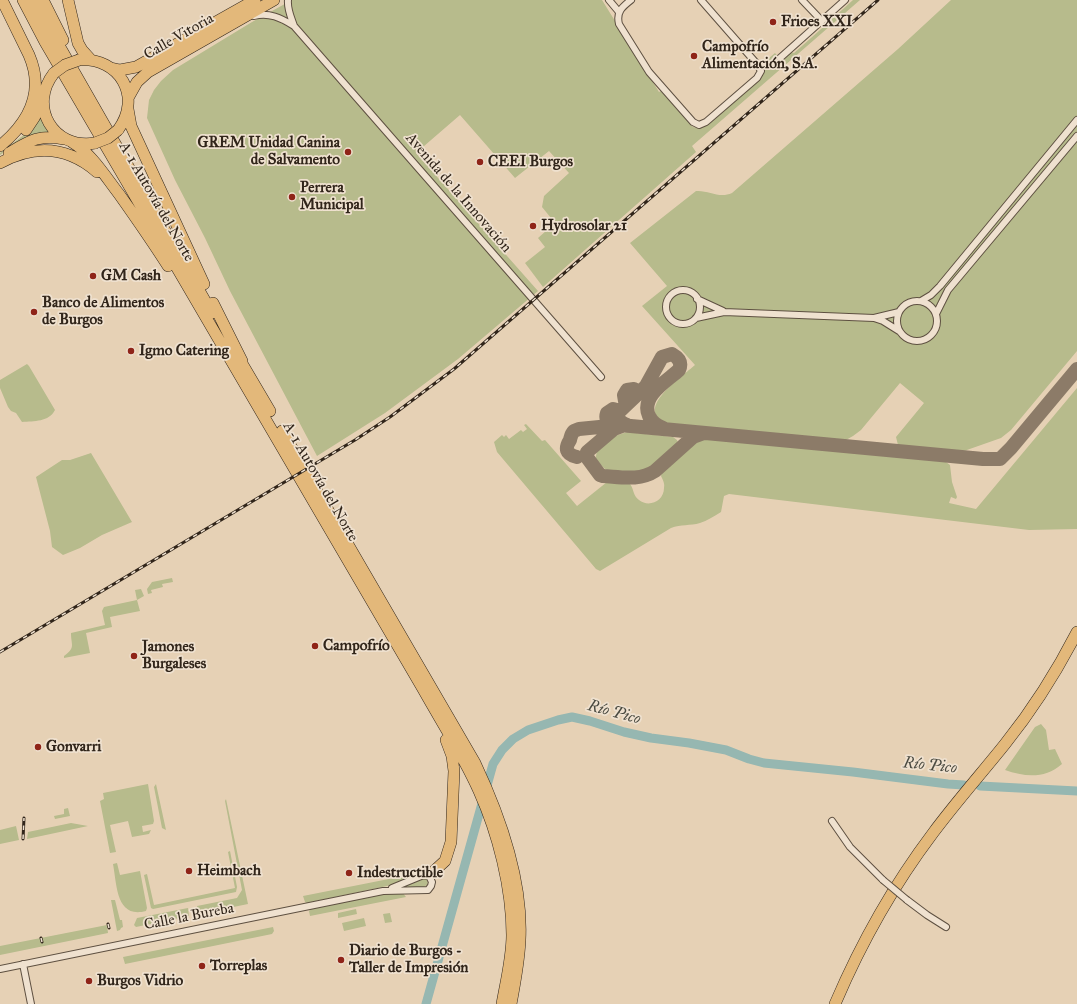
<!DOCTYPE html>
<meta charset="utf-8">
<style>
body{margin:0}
canvas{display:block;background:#e6d1b5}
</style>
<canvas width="1077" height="1004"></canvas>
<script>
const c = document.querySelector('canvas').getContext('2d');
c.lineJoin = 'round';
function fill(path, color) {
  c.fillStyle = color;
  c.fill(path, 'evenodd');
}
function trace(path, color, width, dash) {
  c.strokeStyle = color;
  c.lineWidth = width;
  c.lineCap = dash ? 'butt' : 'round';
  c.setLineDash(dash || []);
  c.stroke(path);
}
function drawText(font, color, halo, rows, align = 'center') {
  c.font = font + ' "IM FELL Great Primer",serif';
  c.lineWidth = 3.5;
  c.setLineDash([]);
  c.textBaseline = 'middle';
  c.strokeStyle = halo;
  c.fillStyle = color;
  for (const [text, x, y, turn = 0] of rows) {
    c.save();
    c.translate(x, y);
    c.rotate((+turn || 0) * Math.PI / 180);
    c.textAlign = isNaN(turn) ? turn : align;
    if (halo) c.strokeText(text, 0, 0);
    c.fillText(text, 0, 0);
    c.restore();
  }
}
const green = new Path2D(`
 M292,0H602L659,92L661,91L693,127L698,128L708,125L761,78L764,72L762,64L775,53L781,61L791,52L794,53L829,22V17L833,18L853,0H860L692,146L696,152L543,287L525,263L545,247L538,238L555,223L542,207L544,196L569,173L549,151L515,178L460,115L416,153L538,291L458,359L385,413L317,456L230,291L205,238L175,180L147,118L149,100L154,90L161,81L173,70L252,22Z
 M951,0H1077V351L1011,430L1001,438L964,451L898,445L896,437L924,403L900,383L861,430L853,436L846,440L667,423C632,410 683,376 695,365L642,306L667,286L630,243L696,191C709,190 719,199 732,193L898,49Z
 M40,114L45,127L50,132L23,140L0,155V153L29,131Z
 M27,364L29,366L55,410C49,422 34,421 22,422L16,413L11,411L8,407L0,388V380Z
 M1077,388V529L1029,530L729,494L724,496L721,512C714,516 707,521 700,523C690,526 681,524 671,528L600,571L596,569L497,452L494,442L502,435L504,437L506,435L509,439L521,430L523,432L527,429L524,425L526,424L542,441L545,440L581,481L566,493L577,506L607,482H618L630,484C634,489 633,496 639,500C649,508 664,501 664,488C665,484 663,480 661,476L662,472L698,441L704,439L946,462L950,465L952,482L957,497L956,499L951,497L949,503L976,509Z
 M627,432L673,437L677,440L678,443L676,446C666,455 654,470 640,473L607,471L596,460V456L597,451L615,436Z
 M91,453L132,522L102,535L80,548L63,555L52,547L50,531L36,477L62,460H70Z
 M172,578L173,582L162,584L163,587L151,590L152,593L148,594L147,589L152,582Z
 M141,589L144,596L137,600L140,611L110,617L112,627L86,633L90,653L64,658V656C76,647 71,646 71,633L105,625L102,611L104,607L137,600L135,590Z
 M1041,724L1046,730L1049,750L1055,749L1062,764C1045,779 1025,777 1005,770L1035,727Z
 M148,784L154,821L153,824L142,826L143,832L151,830L149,834L132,837L128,821L110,825L116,852L110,853L100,801L104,799L103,793Z
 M156,784L166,830L162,828L154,787Z
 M226,799L248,904L199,914L197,906L237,898L242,890L225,801Z
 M68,808L70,816L55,819L54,816L64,814V809Z
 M71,823L88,826L27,839L28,832Z
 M16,826L19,840L0,844V830Z
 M230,851L237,887L236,892L153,909L151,908L144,875L147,874L154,905L235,888L228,852Z
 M117,863L120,875L140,871L147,908L146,911C116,919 117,885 113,864Z
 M419,873L400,882L387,886L307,903L305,902L303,896Z
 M423,879H427L428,884L424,887H401Z
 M402,892L406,897L310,916L309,911L311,909L384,893Z
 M111,900H115L120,920H122L123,927L121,928L120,930L117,931Z
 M188,908L189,916L136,927L134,925L137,918Z
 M356,909L357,914L338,918V913Z
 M390,913L392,922L385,923L383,914Z
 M364,918L366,926L344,931L342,923Z
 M107,925L108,933L0,955V946Z
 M273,927L274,931L272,934L125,964L123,957Z`);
const river = new Path2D(`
 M980,786L1077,791
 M426,1004L493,764L502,750L513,739L528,730L558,720L572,717L590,721L624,732L651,738L689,743L726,750L749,759L764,763L853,772L948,784L964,785`);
const taxiway = new Path2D(`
 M620,425C612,423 604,422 607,413L613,409L620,411L639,393L634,389L627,390L624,395L625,401
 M627,425C620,422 616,419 619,412L646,386L662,357L672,354C679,358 682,363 679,370C667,381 640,396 649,416C652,422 657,426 663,428
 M622,426L614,429L587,452L586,456L600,475L603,476C621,477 640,481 655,471L693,437L704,433
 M577,457C565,454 565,448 570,440C571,436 571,434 574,431L579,429L620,425L983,459H1000L1011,448L1077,369`);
const street = new Path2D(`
 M288,0C287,9 291,17 294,26
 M609,0L619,12
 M631,0C622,7 616,12 619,24L649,72L693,122L699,125L706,122L757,78L761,71L757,64L701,0
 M802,0L822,21
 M254,16C269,12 281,18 294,26L601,377
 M780,58L845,0
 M666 307a17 17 0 1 1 34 0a17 17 0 1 1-34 0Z
 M697,299L723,311
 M897 321a20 20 0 1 1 40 0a20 20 0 1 1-40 0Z
 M921,301L931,295L940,286L1077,120
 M936,314L948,290L1077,136
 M696,318L724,312L874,318L883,321L899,331
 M874,318L899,312
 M832,821L850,847L883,880
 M392,888L426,874
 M907,900L927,915L946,927
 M23,964L31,1004
 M0,969L383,891L428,890L431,886L432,882L429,876L423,875`);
const highway = new Path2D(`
 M23,0L45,42L423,689C442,723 463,755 479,791C498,833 512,888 512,935C512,958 506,981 502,1004
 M33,0L212,313
 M43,0L63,40
 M68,0L78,43L82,50L91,60
 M79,60C119,57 143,96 118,130
 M111,68L120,70L136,67L255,0
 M54,73C28,106 53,150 95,143
 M128,98L137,82L148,72L274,0
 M128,109L131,126L204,284
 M26,130L34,118L43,100
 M72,142C92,154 105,176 119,194C136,218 152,241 168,266
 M0,146C29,122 45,92 29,55L2,0
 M9,153C29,141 39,134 64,139
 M0,163C35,144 67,146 97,172
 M213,303L242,361
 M237,355L270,411
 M282,431L475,763C500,816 523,882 520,940C519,962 515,983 511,1004
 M433,872L445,861L451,842L454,771L452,756L446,740
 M835,1004C861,943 893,886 933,833C956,802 981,774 1005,744C1033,709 1057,671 1077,632`);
const rail = new Path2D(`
 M0,652L355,440L390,417L454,369L878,0
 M23,839L24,818
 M108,924L109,928
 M41,938L42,942`);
const streetBridge = new Path2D(`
 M883,880L907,900`);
const highwayBridge = new Path2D(`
 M54,73L65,65L79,60
 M95,143L108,138L118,130`);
const markers = [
 [773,22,4,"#8f2418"],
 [694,56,4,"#8f2418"],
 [348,152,4,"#8f2418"],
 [480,162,4,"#8f2418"],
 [292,197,4,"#8f2418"],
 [533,226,4,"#8f2418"],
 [93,276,4,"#8f2418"],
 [34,312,4,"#8f2418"],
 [131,351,4,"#8f2418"],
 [315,646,4,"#8f2418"],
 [134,656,4,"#8f2418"],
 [38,747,4,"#8f2418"],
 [189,871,4,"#8f2418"],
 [349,873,4,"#8f2418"],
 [341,960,4,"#8f2418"],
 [202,966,4,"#8f2418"],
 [89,981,4,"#8f2418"]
];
const poiNames = [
 ["Frioes XXI",781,22],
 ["Campofrío",702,47],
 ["Alimentación, S.A.",702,64],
 ["GREM Unidad Canina",340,143,"right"],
 ["de Salvamento",340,160,"right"],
 ["CEEI Burgos",488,162],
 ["Perrera",300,188],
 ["Municipal",300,205],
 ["Hydrosolar 21",541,226],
 ["GM Cash",101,276],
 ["Banco de Alimentos",42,303],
 ["de Burgos",42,320],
 ["Igmo Catering",139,351],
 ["Campofrío",323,646],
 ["Jamones",142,647],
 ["Burgaleses",142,664],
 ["Gonvarri",46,747],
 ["Heimbach",197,871],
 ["Indestructible",357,873],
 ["Diario de Burgos -",349,951],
 ["Taller de Impresión",349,968],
 ["Torreplas",210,966],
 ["Burgos Vidrio",97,981]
];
const streetNames = [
 ["Calle Vitoria",179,37,-30],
 ["Avenida de la Innovación",458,193,49],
 ["A-1 Autovía del Norte",156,202,60],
 ["A-1 Autovía del Norte",320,482,60],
 ["Calle la Bureba",189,917,-11]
];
const waterNames = [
 ["Río Pico",614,713,15],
 ["Río Pico",930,766,6]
];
fill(green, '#b7bb8c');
trace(river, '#96b7b1', 9);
trace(taxiway, '#8c7b68', 14);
trace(street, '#5e5041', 8);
trace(highway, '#31251a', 12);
trace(street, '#efe1cf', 6);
trace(highway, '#e3b87a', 11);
trace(rail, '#31251a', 3);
trace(rail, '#efe1cf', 1.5, [4.5]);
trace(streetBridge, '#5e5041', 8, []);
trace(highwayBridge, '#31251a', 12, []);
trace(streetBridge, '#efe1cf', 6);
trace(highwayBridge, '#e3b87a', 11);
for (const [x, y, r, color] of markers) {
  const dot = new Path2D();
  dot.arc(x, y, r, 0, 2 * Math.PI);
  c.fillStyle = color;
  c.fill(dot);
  trace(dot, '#efe1cf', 1.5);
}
drawText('bold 15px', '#31251a', '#efe1cf', poiNames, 'left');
drawText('15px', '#31251a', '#efe1cf', streetNames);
drawText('italic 16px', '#4a4a40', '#efe1cf', waterNames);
</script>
